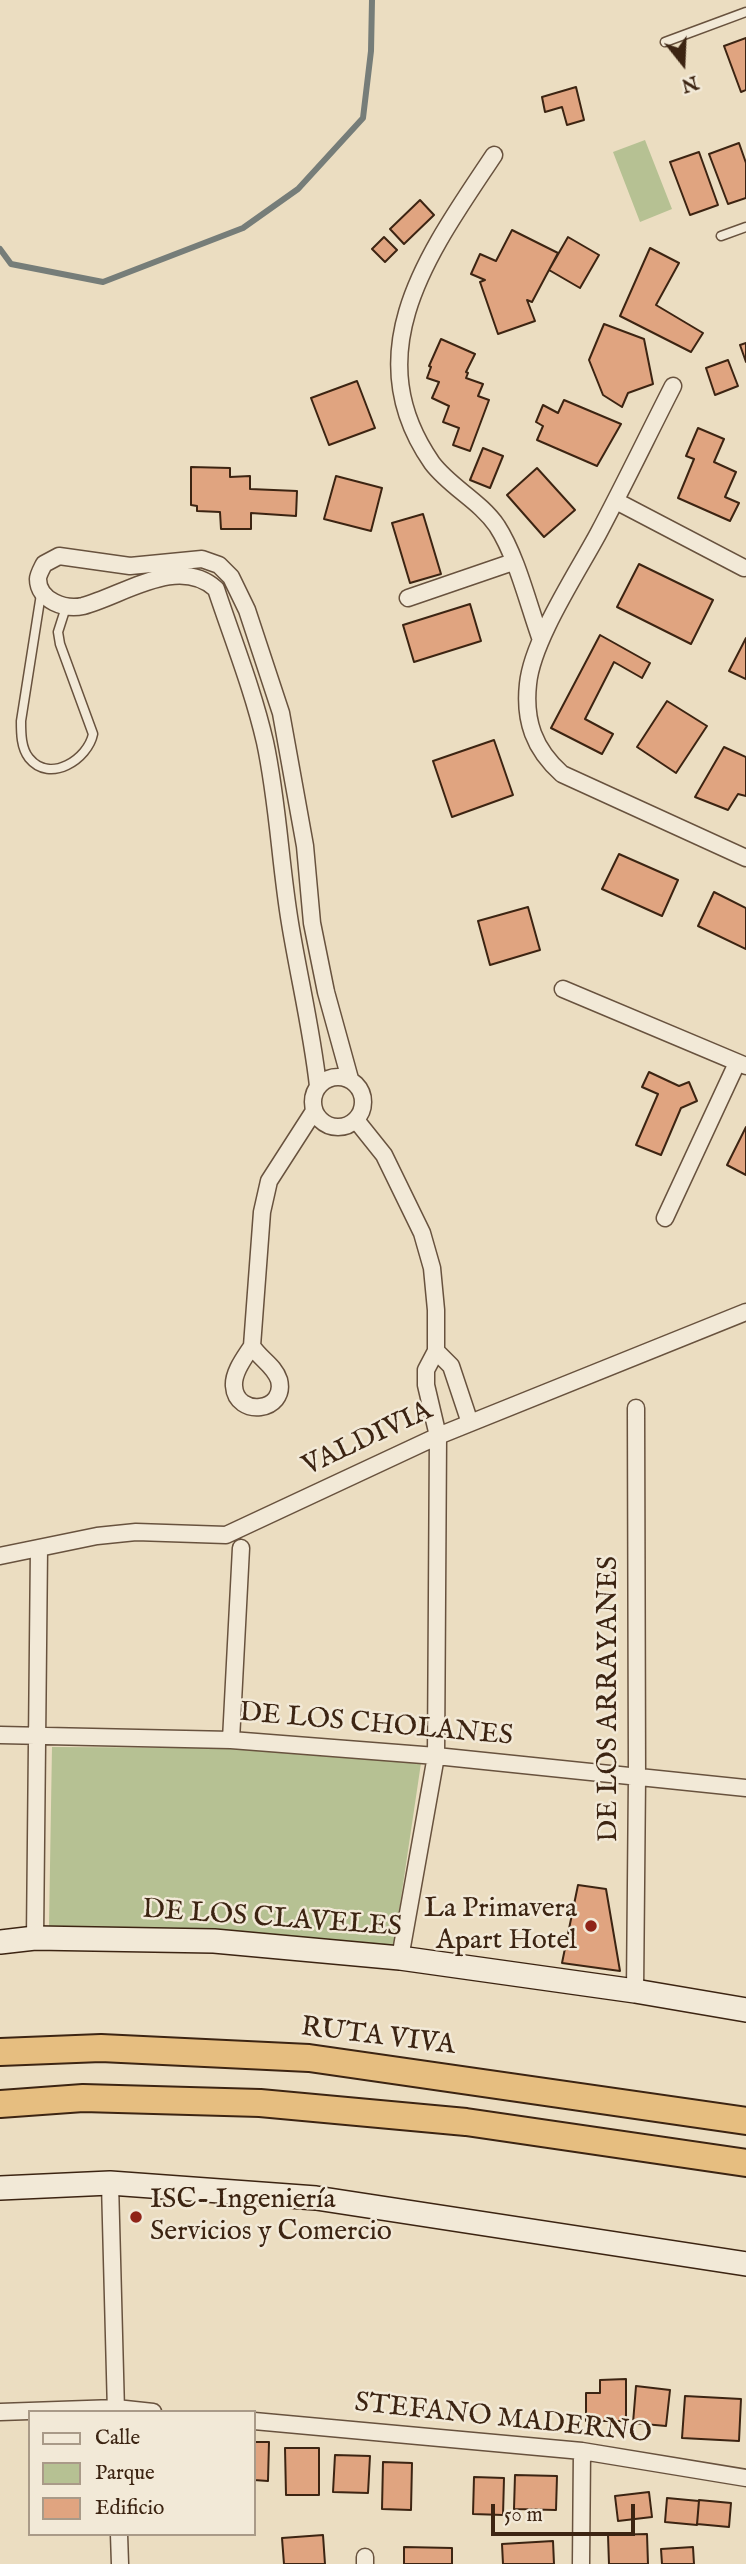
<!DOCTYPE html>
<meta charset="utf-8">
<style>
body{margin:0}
#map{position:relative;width:746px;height:2564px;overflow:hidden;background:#ebddc1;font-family:"IM FELL English",serif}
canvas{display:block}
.legend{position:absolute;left:28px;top:2410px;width:228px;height:126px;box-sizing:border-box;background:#f2e9d7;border:2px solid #a99a88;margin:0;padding:9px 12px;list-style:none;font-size:21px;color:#3c2412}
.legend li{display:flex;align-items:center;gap:14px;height:35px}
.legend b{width:35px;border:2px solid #a99a88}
.north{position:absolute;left:648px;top:28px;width:70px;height:70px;-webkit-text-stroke:5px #f2e9d7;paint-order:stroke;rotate:162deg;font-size:19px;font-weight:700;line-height:28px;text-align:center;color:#3c2412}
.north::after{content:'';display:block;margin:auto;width:24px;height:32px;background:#3c2412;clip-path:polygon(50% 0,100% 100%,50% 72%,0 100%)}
.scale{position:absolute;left:491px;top:2504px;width:144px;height:32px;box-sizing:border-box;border:4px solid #3c2412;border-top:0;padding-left:9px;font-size:21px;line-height:24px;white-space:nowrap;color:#3c2412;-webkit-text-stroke:5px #f2e9d7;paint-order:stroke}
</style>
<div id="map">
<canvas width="746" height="2564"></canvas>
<ul class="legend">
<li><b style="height:9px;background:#f2e9d7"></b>Calle</li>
<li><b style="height:19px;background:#b6c193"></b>Parque</li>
<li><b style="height:19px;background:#e0a480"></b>Edificio</li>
</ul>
<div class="north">N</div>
<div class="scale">50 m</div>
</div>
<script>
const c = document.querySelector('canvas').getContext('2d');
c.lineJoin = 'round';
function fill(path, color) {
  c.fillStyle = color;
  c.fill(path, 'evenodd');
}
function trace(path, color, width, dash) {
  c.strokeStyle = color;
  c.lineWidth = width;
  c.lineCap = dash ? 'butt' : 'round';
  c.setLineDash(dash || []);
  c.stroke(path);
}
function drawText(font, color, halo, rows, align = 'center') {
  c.font = font + ' "IM FELL English",serif';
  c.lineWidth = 5;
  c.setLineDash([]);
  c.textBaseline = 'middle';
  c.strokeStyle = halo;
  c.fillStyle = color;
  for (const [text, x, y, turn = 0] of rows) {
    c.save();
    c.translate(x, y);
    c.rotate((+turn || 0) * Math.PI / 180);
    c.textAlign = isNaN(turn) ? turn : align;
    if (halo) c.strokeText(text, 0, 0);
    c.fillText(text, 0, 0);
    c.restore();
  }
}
const green = new Path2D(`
 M645,140L672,209L640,222L613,152Z
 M52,1747L231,1748L421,1763L394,1945L215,1929L49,1926Z`);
const stream = new Path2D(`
 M0,249L11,264L103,282L243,228L298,189L363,118L371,51L372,0`);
const building = new Path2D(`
 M746,38V90L741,92L724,46Z
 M576,87L584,120L567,125L562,107L545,112L542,97Z
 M739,143L746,163V198L728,204L709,154Z
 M699,152L718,205L690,215L670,162Z
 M420,200L434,215L404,244L390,229Z
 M512,230L558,253L532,302L527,300L535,321L498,334L480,282L485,280L471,274L480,254L496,261Z
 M384,237L397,250L385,262L372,249Z
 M568,237L599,255L580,288L549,270Z
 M650,248L679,263L656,305L703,333L691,352L620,316Z
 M604,324L644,339L653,384L628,393L622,407L603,395L589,360Z
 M441,339L475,354L466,372L468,373L466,378L483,384L478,396L489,400L470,451L453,445L459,428L443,422L449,406L432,398L439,382L427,378L431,367L429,366Z
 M746,343V362L740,345Z
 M728,360L738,386L715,395L706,368Z
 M357,381L375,428L329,445L311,398Z
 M564,400L621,424L597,466L537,440L543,426L536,422L543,405L558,413Z
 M698,428L724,439L714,462L736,472L725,497L739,503L730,521L678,498L694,459L686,456Z
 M483,448L503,456L490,488L470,480Z
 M191,467L230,468V477L250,476V489L297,491L296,516L251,513V529H221L220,512L197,511V506L191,505Z
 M537,468L575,510L544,537L507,495Z
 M336,476L382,488L371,531L324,519Z
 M423,514L441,574L410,583L392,523Z
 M639,564L713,600L691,644L617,607Z
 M470,604L481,641L414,662L403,625Z
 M600,635L650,663L642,678L614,662L585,719L613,734L602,754L551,728Z
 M746,638V679L729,671Z
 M667,701L707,726L676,773L637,747Z
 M494,740L513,795L452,817L433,761Z
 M724,747L746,757V796L738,794L728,810L695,797Z
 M619,854L678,880L662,916L602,889Z
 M714,892L746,908V949L698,926Z
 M528,907L540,950L490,965L478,921Z
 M649,1072L679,1086L689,1082L697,1101L681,1108L661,1155L636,1145L658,1094L642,1087Z
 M746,1127V1175L727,1165Z
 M578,1885L606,1889L620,1971L562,1963Z
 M626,2379V2421H586V2393H600V2380Z
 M636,2386L670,2390L666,2426L633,2423Z
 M685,2396L741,2399L739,2441L682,2438Z
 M254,2442H269L268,2481L254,2480Z
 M285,2448H319V2495H286Z
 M335,2455L370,2456L368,2493L333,2492Z
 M383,2462L412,2463L411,2510L382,2509Z
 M515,2475L557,2476L556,2510L514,2509Z
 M474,2477L504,2478L503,2515L473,2514Z
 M649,2492L652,2517L618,2521L615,2496Z
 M667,2498L699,2501L697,2525L665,2522Z
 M699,2500L731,2503L729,2527L697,2524Z
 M647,2534L648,2564H609L608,2535Z
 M323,2535L325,2564H284L282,2538Z
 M553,2541L554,2564H503L502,2544Z
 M404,2547L452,2548V2564H404Z
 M693,2547L694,2564H662L661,2549Z`);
const service = new Path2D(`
 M665,42L746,12
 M721,236L746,227
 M41,594L21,721C21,733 21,748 29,758C50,784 88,759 93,734L60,644L58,632L66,607`);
const minor = new Path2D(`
 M494,155C431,250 354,351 432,463C450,487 480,501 497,526C517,557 528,604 541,640
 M673,386C648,435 624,485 598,534C577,573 532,641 528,684C524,721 534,749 562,774L746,858
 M616,501L744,568
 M408,598L513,562
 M563,989L746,1066
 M313 1102a25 25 0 1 1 50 0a25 25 0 1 1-50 0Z
 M318,1086C312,1031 299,978 290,923C280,863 278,802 265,742C253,690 233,640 216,589C178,555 124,595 83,606C66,610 38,601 38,579C38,575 42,568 44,564L59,556L130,566L202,559L219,565L231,577L247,610L281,713L305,846L312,923L326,992L350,1079
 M356,1120L384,1155L422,1233L432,1268L436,1310V1351L426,1370V1385L438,1436L436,1756L400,1958
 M665,1218L737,1063
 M252,1346C260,1359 274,1365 279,1380C287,1412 236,1418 234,1386C233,1372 245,1357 252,1346L262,1212L269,1181L314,1111
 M436,1351L451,1366L470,1423
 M0,1556L97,1536L136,1532L226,1535L438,1436L746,1312
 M0,1735L231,1740L436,1756L746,1788
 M231,1740L241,1548
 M35,1938L39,1548
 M635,1991L637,1777L636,1408
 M110,2183L116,2412
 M0,2412L116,2408L153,2412
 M254,2421L582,2451L746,2478
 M119,2534L120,2564
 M365,2564V2557
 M581,2564L582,2451`);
const secondary = new Path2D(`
 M0,1942L35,1938L214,1941L400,1958L635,1991L746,2010
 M0,2188L110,2183L316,2198L746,2264`);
const trunk = new Path2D(`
 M0,2052L101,2048L309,2058L746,2121
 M0,2104L83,2098L260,2103L466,2122L746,2163`);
const markers = [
 [591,1926,7,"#8f2418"],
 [136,2217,7,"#8f2418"]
];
const streetNames = [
 ["VALDIVIA",368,1440,-25],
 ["DE LOS ARRAYANES",610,1699,-90],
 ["DE LOS CHOLANES",376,1726,5],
 ["DE LOS CLAVELES",272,1920,4],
 ["RUTA VIVA",378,2038,7],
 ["STEFANO MADERNO",503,2420,6]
];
const poiNames = [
 ["La Primavera",577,1910],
 ["Apart Hotel",577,1942],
 ["ISC- Ingeniería",150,2201,"left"],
 ["Servicios y Comercio",150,2233,"left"]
];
fill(green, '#b6c193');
trace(stream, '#767d79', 6);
fill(building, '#e0a480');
trace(building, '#3c2412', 2);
trace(service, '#68523e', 11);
trace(minor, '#68523e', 19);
trace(secondary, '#3c2412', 26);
trace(trunk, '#3c2412', 30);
trace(service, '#f2e9d7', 8);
trace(minor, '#f2e9d7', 16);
trace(secondary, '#f2e9d7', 23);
trace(trunk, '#e6be80', 26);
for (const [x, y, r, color] of markers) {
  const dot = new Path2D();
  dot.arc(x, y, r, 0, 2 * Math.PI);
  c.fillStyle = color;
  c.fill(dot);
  trace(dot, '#f2e9d7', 2.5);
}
drawText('28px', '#3c2412', '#f2e9d7', streetNames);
drawText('28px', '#3c2412', '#f2e9d7', poiNames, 'right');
</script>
